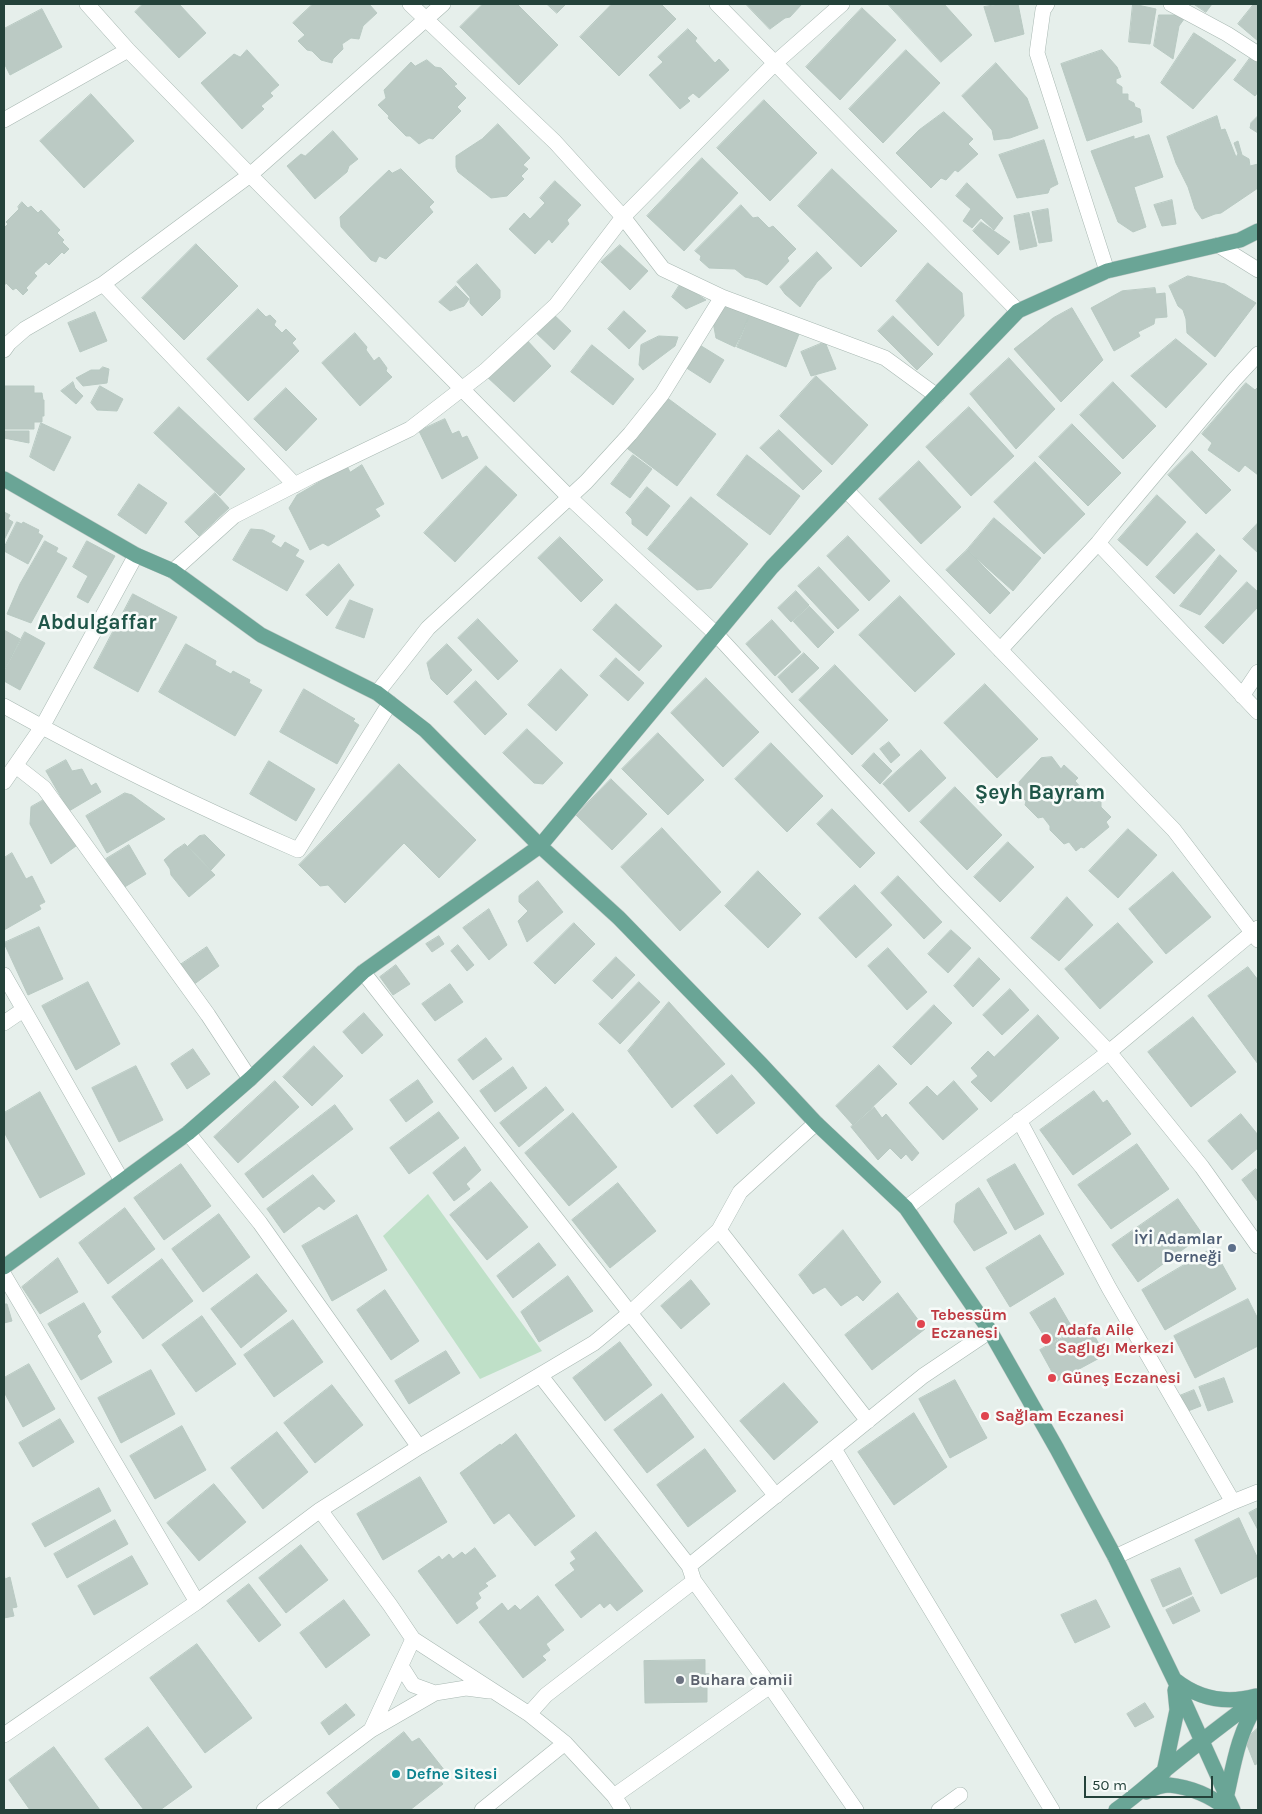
<!DOCTYPE html>
<meta charset="utf-8">
<style>
body{margin:0}
#map{position:relative;width:1262px;height:1814px;overflow:hidden;background:#e6efeb;font-family:Karla,sans-serif}
canvas{display:block}
.frame{position:absolute;inset:0;border:5px solid #24423a;pointer-events:none}
.scale{position:absolute;left:1084px;top:1776px;width:129px;height:22px;box-sizing:border-box;border:2px solid #24423a;border-top:0;padding-left:6px;font-size:15px;line-height:18px;white-space:nowrap;color:#24423a;-webkit-text-stroke:4px #f7fbf9;paint-order:stroke}
</style>
<div id="map">
<canvas width="1262" height="1814"></canvas>
<div class="frame"></div>
<div class="scale">50 m</div>
</div>
<script>
const c = document.querySelector('canvas').getContext('2d');
c.lineJoin = 'round';
function fill(path, color) {
  c.fillStyle = color;
  c.fill(path, 'evenodd');
}
function trace(path, color, width, dash) {
  c.strokeStyle = color;
  c.lineWidth = width;
  c.lineCap = dash ? 'butt' : 'round';
  c.setLineDash(dash || []);
  c.stroke(path);
}
function drawText(font, color, halo, rows, align = 'center') {
  c.font = font + ' Karla,sans-serif';
  c.lineWidth = 5;
  c.setLineDash([]);
  c.textBaseline = 'middle';
  c.strokeStyle = halo;
  c.fillStyle = color;
  for (const [text, x, y, turn = 0] of rows) {
    c.save();
    c.translate(x, y);
    c.rotate((+turn || 0) * Math.PI / 180);
    c.textAlign = isNaN(turn) ? turn : align;
    if (halo) c.strokeText(text, 0, 0);
    c.fillText(text, 0, 0);
    c.restore();
  }
}
const green = new Path2D(`
 M428,1194L542,1351L480,1379L383,1236Z`);
const building = new Path2D(`
 M143,4H179L206,33L179,58L135,12Z
 M313,4H369L377,13L363,26L359,39L351,38L342,44L343,49L333,59L332,63L321,60L312,51L307,50L298,41L305,35L293,23Z
 M483,4H517L558,45L519,85L460,27Z
 M547,4H566L557,13Z
 M612,4H661L676,19L619,76L580,37Z
 M746,4H802L790,17L785,18L770,29Z
 M888,4H944L972,35L941,62Z
 M1000,4H1018L1024,34L995,42L984,7Z
 M1133,4L1156,9L1150,44L1129,42Z
 M1194,4H1212L1206,12Z
 M1254,4H1258V41L1238,24Z
 M862,8L896,40L840,100L806,67Z
 M42,9L62,47L10,75L4,63V29Z
 M1159,15H1187L1179,26L1173,59L1154,46Z
 M688,29L697,38L695,41L715,63L719,59L729,70L699,98L693,93L687,98L690,101L680,109L649,75L663,62L658,57Z
 M1194,33L1236,60L1193,109L1161,83Z
 M247,50L279,85L270,93L273,96L261,106L264,109L242,129L201,83L234,54L240,57Z
 M906,50L940,83L883,143L849,109Z
 M1102,50L1117,67L1121,77L1116,79V83L1122,87V94H1128V100L1134,103L1135,107L1140,109L1142,122L1087,141L1061,64Z
 M1253,54L1258,57V92L1255,96L1234,80Z
 M427,60L435,67L441,68L457,84L454,86L466,98L457,107L461,111L433,139L429,138L419,144L410,136H406L388,118L389,116L378,105L386,98L384,90L411,62L415,66Z
 M996,63L1027,98L1038,128L1010,138L994,140L992,130L962,96Z
 M91,94L134,141L84,188L40,141Z
 M764,100L817,153L770,201L717,148Z
 M944,112L973,139L968,144L978,154L958,172L955,170L946,180L941,178L931,188L896,153L919,130Z
 M1217,116L1221,130L1225,129L1236,157L1238,154L1234,143L1238,141L1242,155L1249,159L1250,166L1258,164V188L1221,213L1215,214L1202,219L1195,209L1188,187L1176,163L1167,137Z
 M1258,116V133L1250,128L1251,123Z
 M498,124L530,158L523,165L528,169L521,176L524,179L507,196L491,198L458,172L456,167V156L482,139Z
 M333,131L358,159L349,166L347,172L315,199L287,166L301,154L305,156Z
 M1149,135L1163,177L1134,187L1146,227L1133,232L1118,222L1091,151L1134,136V139Z
 M1044,140L1058,184L1050,188L1048,193L1017,198L999,155Z
 M702,158L738,193L684,251L647,216Z
 M401,169L434,202L429,207L433,212L386,259L379,256L376,262L371,260L341,227L340,217L389,170L392,173Z
 M832,169L897,231L861,267L798,206Z
 M555,181L581,205L567,220L569,224L552,243L549,239L535,254L509,229L524,213L530,219L545,203L540,198Z
 M967,183L1003,218L994,230L981,218L972,228L963,221L971,209L956,196Z
 M1172,200L1176,224L1162,226L1154,205Z
 M22,202L28,208L31,206L38,213L41,210L60,230L57,233L64,240L62,242L69,249L64,254L62,252L49,265L46,262L34,273L37,276L26,288L28,290L23,295L16,288L13,290L6,283L4,286V228L8,224L6,222L19,209L18,207Z
 M741,205L753,218L758,217L769,228L773,226L796,249L787,258L789,261L767,285L758,280L745,277L735,269L709,268L700,260L701,256L695,251Z
 M1048,209L1052,241L1039,243L1032,212Z
 M1029,213L1037,246L1020,250L1014,216Z
 M981,222L1010,242L998,255L973,231Z
 M196,244L238,286L184,340L142,298Z
 M620,245L648,271L630,290L601,262Z
 M817,252L832,268L817,282L800,307L785,294L780,287Z
 M928,263L962,293L964,316L938,346L896,301Z
 M477,264L500,290V298L482,316L470,303V297L457,282Z
 M1188,276L1225,284L1256,303L1215,357L1187,333L1186,319L1183,310L1178,306L1169,286Z
 M681,283L706,300L686,309L672,297Z
 M456,286L469,299L464,306L450,311L439,302Z
 M1155,288L1156,294L1165,293L1167,317L1155,318L1154,324L1138,332L1140,336L1114,351L1091,308L1122,291Z
 M722,302L750,315L735,347L716,338L713,322Z
 M1072,308L1103,360L1061,402L1014,349L1053,318Z
 M258,309L266,317L270,315L276,321L274,325L282,333L286,329L296,339L292,343L299,351L248,401L207,359Z
 M624,311L646,331L629,349L608,329Z
 M95,312L107,341L80,352L68,323Z
 M551,312L571,331L554,350L532,329Z
 M750,314L799,334L786,367L737,347Z
 M893,316L933,354L917,370L878,331Z
 M355,333L367,347L366,350L374,361L379,357L387,368L386,371L392,377L360,406L322,363Z
 M659,336L678,337L675,346L643,370L639,365L641,345Z
 M524,337L551,366L514,402L485,375Z
 M1176,339L1207,364L1166,408L1131,376Z
 M825,342L836,369L811,376L801,352Z
 M698,344L724,360L710,383L685,367Z
 M592,345L634,379L613,405L571,372Z
 M1009,358L1055,409L1016,449L970,394Z
 M103,367L109,369L107,383L83,386L76,378L91,370H99Z
 M816,376L868,425L832,465L780,416Z
 M73,382L75,388L83,396L76,404L61,391Z
 M1113,382L1156,426L1123,459L1080,415Z
 M1246,383L1255,390L1258,387V475L1245,465L1239,472L1208,450L1212,443L1202,434Z
 M4,386H34V393H42L43,400H44V416H42V422H34V429H4Z
 M100,386L123,399L117,411L97,410L91,403Z
 M286,388L317,419L286,451L254,419Z
 M662,394L716,434L677,486L624,446Z
 M179,407L245,469L220,496L154,433Z
 M969,407L1014,456L971,496L926,447Z
 M445,419L452,434L459,431L462,438L467,436L478,458L442,479L419,431Z
 M41,423L71,437L54,471L30,457Z
 M1072,424L1121,473L1088,506L1039,457Z
 M779,430L822,471L803,490L760,448Z
 M5,431H29V443L4,438Z
 M1192,451L1231,490L1206,514L1168,475Z
 M633,455L652,469L630,498L611,484Z
 M747,455L800,496L770,535L717,495Z
 M919,461L961,507L921,544L879,499Z
 M1035,462L1085,514L1044,554L994,502Z
 M362,465L384,504L375,509L380,516L328,546L323,543L310,550L289,508L297,495L347,466L350,472Z
 M486,466L517,495L455,562L424,533Z
 M139,484L167,503L146,534L118,515Z
 M647,487L670,506L647,536L632,524V519L626,513Z
 M215,493L229,508L199,536L185,522Z
 M1157,495L1186,522L1147,566L1118,540Z
 M691,497L748,544L711,588L697,590L648,549Z
 M4,512L10,515L8,519L13,522L4,540Z
 M994,518L1041,558L1013,591L967,550Z
 M17,522L22,524L23,522L39,530L38,533L43,536L28,564L4,551V548Z
 M1258,523V553L1243,539Z
 M251,529L263,530L275,536L271,542L281,548L285,542L299,550L295,556L304,561L287,591L233,560Z
 M1197,533L1215,550L1174,594L1156,577Z
 M848,536L890,581L869,601L827,556Z
 M560,537L603,580L581,602L538,558Z
 M45,541L58,548L56,552L67,558L31,623L7,614L20,584Z
 M87,541L115,556L88,603L77,597L88,576L73,567Z
 M967,550L1010,593L990,614L946,570Z
 M1220,555L1237,571L1200,615L1180,606Z
 M339,564L354,585L327,616L306,595Z
 M819,567L859,610L838,629L798,586Z
 M1247,582L1258,592V607L1223,644L1205,627Z
 M796,591L809,605L791,622L778,608Z
 M133,594L177,617L138,692L94,668Z
 M900,596L955,654L915,692L859,635Z
 M350,600L373,609L364,638L336,628Z
 M616,604L662,646L639,671L593,630Z
 M809,606L834,632L818,648L793,621Z
 M478,619L518,661L498,680L458,638Z
 M772,620L801,652L775,676L746,644Z
 M4,630L20,639L4,670Z
 M25,632L45,643L20,690L4,681V671Z
 M186,644L216,661L215,665L231,674L233,671L250,680L249,683L262,690L235,736L159,692Z
 M447,644L472,670L447,695L431,679L427,663Z
 M804,653L819,668L792,693L778,677Z
 M616,658L644,683L628,701L600,676Z
 M835,665L888,720L852,755L799,700Z
 M561,669L588,695L556,731L528,705Z
 M706,678L759,732L723,767L671,713Z
 M476,681L507,714L485,735L454,702Z
 M985,684L1038,739L997,778L944,723Z
 M304,689L355,719L353,721L359,725L337,764L280,732Z
 M527,729L563,763L543,784L534,783L503,753Z
 M658,733L704,780L668,815L622,769Z
 M889,742L900,755L891,763L880,749Z
 M771,743L823,796L787,832L735,779Z
 M921,750L946,778L909,812L883,784Z
 M874,753L892,771L880,784L862,766Z
 M1052,757L1061,769L1064,765L1078,778L1075,781L1084,791H1091L1101,802V807L1111,817L1106,822L1109,827L1084,848L1081,847L1076,851L1069,842L1064,844L1050,830V826L1043,817L1038,818L1025,805L1026,801L1017,793L1020,788L1019,782L1041,758Z
 M66,760L72,771L82,769L91,786L96,783L101,792L69,811L46,771Z
 M269,761L315,789L296,821L250,794Z
 M399,764L476,840L439,878L404,843L345,903L328,885L320,886L299,865Z
 M611,779L647,814L612,850L576,815Z
 M955,787L1002,835L967,870L920,822Z
 M125,793L132,795L165,819L107,853L86,816Z
 M49,797L76,846L51,864L30,824L31,807Z
 M832,809L875,853L860,868L817,824Z
 M662,828L721,892L680,931L621,867Z
 M1128,829L1157,855L1118,898L1089,871Z
 M205,835L225,855L211,870L188,846L199,836Z
 M1008,842L1034,867L1000,902L974,877Z
 M185,844L215,875L189,897L171,875L170,869L164,860L174,851Z
 M129,845L146,874L123,888L106,859Z
 M12,853L26,879L32,876L45,902L39,905L41,909L4,930V858Z
 M758,871L801,914L768,948L725,906Z
 M1173,872L1211,917L1166,954L1129,909Z
 M898,876L942,922L924,939L881,893Z
 M538,881L563,912L527,942L518,921L528,911L519,902V896Z
 M855,885L892,925L856,958L819,918Z
 M1067,897L1093,925L1059,961L1031,938Z
 M489,909L507,945L489,960L463,928Z
 M574,923L595,944L555,984L534,963Z
 M1118,923L1153,962L1100,1009L1065,969Z
 M39,927L63,979L28,995L4,943Z
 M951,930L971,948L948,973L928,954Z
 M439,936L444,944L432,952L426,944Z
 M458,945L474,965L467,971L451,951Z
 M207,947L219,966L193,985L180,965Z
 M888,948L927,992L907,1010L868,966Z
 M616,957L635,975L612,999L593,981Z
 M979,958L1000,979L973,1007L954,986Z
 M396,965L410,984L393,995L380,977Z
 M1248,967L1258,980V1064L1208,996Z
 M88,982L120,1044L76,1070L42,1006Z
 M639,982L660,1002L620,1044L599,1024Z
 M450,984L463,1002L435,1021L422,1004Z
 M1010,989L1029,1010L1002,1035L983,1015Z
 M669,1002L725,1064L672,1108L628,1051Z
 M934,1005L952,1023L911,1065L893,1047Z
 M364,1013L383,1035L362,1054L343,1032Z
 M1038,1015L1059,1038L991,1102L971,1082L978,1076L971,1068L988,1051L994,1057Z
 M1193,1017L1236,1072L1191,1107L1148,1052Z
 M486,1038L502,1059L473,1080L458,1060Z
 M314,1046L343,1076L312,1106L283,1077Z
 M193,1049L210,1074L187,1089L171,1064Z
 M879,1065L897,1084L853,1125L836,1106Z
 M136,1066L163,1120L119,1142L92,1088Z
 M513,1067L527,1088L495,1112L480,1091Z
 M732,1075L755,1103L717,1134L694,1106Z
 M418,1080L433,1102L406,1122L390,1100Z
 M275,1081L299,1107L238,1163L214,1137Z
 M954,1081L978,1109L943,1140L909,1103L927,1086L937,1096Z
 M546,1087L564,1110L519,1147L500,1123Z
 M1094,1091L1103,1103L1107,1100L1131,1134L1073,1175L1040,1130Z
 M40,1092L85,1174L40,1198L4,1132V1113Z
 M335,1105L353,1129L263,1198L245,1174Z
 M874,1107L882,1118L886,1114L919,1153L912,1161L906,1154L901,1159L890,1148L878,1160L851,1127Z
 M439,1112L459,1138L409,1174L390,1148Z
 M573,1113L617,1167L569,1206L525,1153Z
 M1241,1114L1258,1135V1148L1232,1170L1208,1141Z
 M1137,1144L1169,1189L1111,1229L1078,1185Z
 M465,1147L481,1170L466,1184L470,1189L454,1201L433,1173Z
 M181,1164L211,1206L164,1240L134,1198Z
 M1015,1164L1044,1214L1015,1230L987,1180Z
 M1256,1169L1258,1172V1202L1242,1180Z
 M313,1175L335,1201L324,1210L319,1206L284,1233L267,1209Z
 M491,1182L528,1227L487,1260L450,1215Z
 M618,1183L656,1231L610,1268L572,1220Z
 M979,1188L1007,1233L974,1251L954,1222L956,1204Z
 M1178,1199L1203,1235L1138,1282L1112,1245Z
 M125,1208L155,1249L108,1284L79,1243Z
 M219,1214L250,1257L203,1292L172,1249Z
 M357,1215L387,1270L332,1301L302,1246Z
 M843,1230L881,1282L863,1301L857,1295L841,1306L825,1287L813,1294L799,1275Z
 M1040,1235L1064,1274L1010,1307L986,1268Z
 M539,1243L556,1265L513,1298L497,1276Z
 M1213,1248L1236,1289L1165,1330L1142,1290Z
 M58,1258L78,1292L40,1314L22,1287Z
 M162,1259L193,1301L143,1339L112,1297Z
 M257,1274L287,1311L241,1348L211,1309Z
 M568,1276L593,1311L539,1342L521,1312Z
 M691,1280L710,1304L681,1329L661,1306Z
 M385,1290L419,1341L391,1360L357,1310Z
 M898,1293L925,1329L872,1370L845,1335Z
 M1055,1298L1073,1329L1049,1344L1030,1313Z
 M1248,1299L1258,1319V1346L1195,1378L1174,1336Z
 M84,1303L101,1332L97,1336L112,1362L81,1380L48,1324Z
 M4,1304H7L12,1321L4,1323Z
 M202,1316L236,1364L196,1392L162,1345Z
 M293,1320L323,1362L274,1397L244,1355Z
 M1088,1324L1105,1355L1057,1381L1040,1350Z
 M620,1342L652,1385L605,1421L573,1378Z
 M446,1351L460,1373L409,1404L395,1381Z
 M29,1364L55,1409L23,1427L4,1392V1378Z
 M151,1370L175,1414L121,1443L98,1398Z
 M1224,1378L1233,1402L1208,1411L1199,1387Z
 M955,1380L987,1438L950,1458L919,1399Z
 M784,1383L818,1422L774,1460L740,1421Z
 M332,1385L363,1425L315,1463L284,1423Z
 M1194,1390L1201,1406L1183,1413L1177,1397Z
 M662,1394L694,1437L647,1473L614,1430Z
 M914,1413L947,1467L894,1505L858,1452Z
 M60,1419L74,1442L33,1467L19,1443Z
 M182,1426L206,1470L155,1499L130,1456Z
 M277,1432L308,1472L263,1509L231,1468Z
 M516,1434L575,1516L535,1546L509,1513L494,1524L460,1473L500,1444L501,1445Z
 M705,1449L736,1491L688,1527L657,1485Z
 M420,1477L447,1522L383,1560L357,1514Z
 M214,1484L246,1522L199,1561L167,1523Z
 M99,1488L111,1511L45,1547L32,1524Z
 M1258,1508V1530L1249,1513Z
 M1239,1518L1258,1559V1576L1221,1594L1195,1540Z
 M115,1520L128,1544L67,1578L54,1554Z
 M596,1532L643,1591L617,1611L610,1603L604,1608L600,1603L581,1618L555,1585L575,1570L570,1563L576,1559L571,1552Z
 M301,1545L328,1580L286,1613L259,1578Z
 M475,1548L496,1576L485,1583L488,1586L478,1593L481,1598L475,1603L478,1608L457,1624L418,1571L439,1556L442,1560L449,1554L453,1559L462,1552L465,1555Z
 M132,1556L148,1584L94,1615L78,1586Z
 M1180,1568L1192,1594L1163,1607L1151,1580Z
 M4,1573L5,1579L10,1577L17,1607L12,1608L14,1616L4,1618Z
 M249,1584L281,1625L259,1642L227,1601Z
 M538,1596L564,1630L546,1644L550,1650L542,1656L546,1660L523,1678L479,1622L502,1603L508,1611L515,1605L520,1610Z
 M1193,1597L1200,1611L1173,1624L1166,1610Z
 M344,1600L370,1635L326,1668L300,1633Z
 M1096,1600L1110,1627L1075,1643L1061,1615Z
 M197,1644L252,1718L205,1753L150,1678Z
 M705,1660V1674H715L716,1686H707V1702L645,1703L644,1661Z
 M1145,1703L1154,1717L1135,1727L1127,1714Z
 M346,1704L355,1715L329,1735L321,1723Z
 M148,1727L192,1787L160,1810H144L105,1759Z
 M1258,1728V1763L1255,1765L1245,1740Z
 M404,1732L412,1742L419,1738L445,1771L437,1777L443,1784L410,1810H341L327,1793Z
 M54,1747L100,1810H30L9,1780Z`);
const minor = new Path2D(`
 M87,4L128,50L250,175L569,497L716,634L946,883L1109,1052L1202,1167L1258,1246
 M410,4L555,142L623,217L663,269L722,297L885,358L937,396
 M717,4L1018,311
 M1047,4L1043,10L1037,53L1107,271
 M1171,4L1227,34L1258,54
 M4,120L128,50
 M1218,245L1258,270
 M103,284L295,485
 M4,350L9,343L25,329L103,284L250,175L443,4
 M846,490L1174,830L1258,940
 M1098,543L1258,712
 M173,571L234,516L310,477L410,429L485,371L556,305L623,217L775,63L842,4
 M1000,650L1098,543L1114,523L1234,380L1258,354
 M377,693L428,628L586,482L630,434L662,394L722,297
 M1242,696L1258,672
 M4,706C99,759 198,807 298,850L390,703
 M16,766L44,788L208,1015L250,1079
 M4,782L42,727L136,555
 M363,972L630,1313L776,1496
 M4,975L122,1181
 M4,1023L23,1010
 M1019,1120L1109,1288L1233,1502
 M188,1133L260,1223L419,1447
 M906,1208L1109,1052L1258,928
 M719,1230L868,1421
 M4,1275L197,1602
 M540,1375L689,1566L694,1581L770,1686L856,1810
 M834,1449L1052,1810
 M320,1510L390,1605L413,1639L529,1714L565,1743L614,1796L623,1810
 M1115,1557L1233,1502L1258,1492
 M689,1566L923,1376L990,1331
 M401,1666L413,1685L435,1693
 M529,1714L546,1695L694,1581
 M371,1730L435,1693L466,1688L489,1691
 M4,1735L197,1602L320,1510L419,1447L594,1343L630,1313L719,1230L740,1192L816,1123
 M614,1796L770,1686
 M264,1810L371,1730L413,1639
 M482,1810L565,1743
 M939,1810L960,1795`);
const major = new Path2D(`
 M4,479L136,555L173,571L261,635L377,693L425,730L540,846L619,918L761,1064L816,1123L906,1208L990,1331L1057,1449L1115,1557L1174,1679L1233,1810
 M4,1267L188,1133L250,1079L363,972L540,846L772,567L1018,311L1107,271L1240,240L1258,231
 M1175,1680C1199,1699 1227,1704 1256,1696
 M1164,1772L1177,1710L1175,1690
 M1146,1792C1152,1789 1162,1785 1169,1785C1190,1787 1212,1796 1228,1810
 M1227,1794C1234,1762 1239,1731 1258,1703
 M1116,1810C1133,1798 1148,1785 1164,1771C1194,1746 1226,1722 1258,1698`);
const markers = [
 [1232,1248,5,"#5c6f8a"],
 [921,1324,5,"#e0444e"],
 [1046,1339,6,"#e0444e"],
 [1052,1378,5,"#e0444e"],
 [985,1416,5,"#e0444e"],
 [680,1680,5,"#6b7280"],
 [396,1774,5,"#0f9aa8"]
];
const serviceNames = [
 ["İYİ Adamlar",1222,1239],
 ["Derneği",1222,1257]
];
const healthNames = [
 ["Tebessüm",931,1315],
 ["Eczanesi",931,1333],
 ["Adafa Aile",1057,1330],
 ["Saglıgı Merkezi",1057,1348],
 ["Güneş Eczanesi",1062,1378],
 ["Sağlam Eczanesi",995,1416]
];
const worshipNames = [
 ["Buhara camii",690,1680]
];
const cultureNames = [
 ["Defne Sitesi",406,1774]
];
const districtNames = [
 ["Abdulgaffar",97,623],
 ["Şeyh Bayram",1040,793]
];
fill(green, '#bfe0c8');
fill(building, '#bbcac4');
trace(building, '#b8c9c2', 1);
trace(minor, '#a8b8b2', 16);
trace(major, '#c2cac8', 16);
trace(minor, '#fff', 15);
trace(major, '#6aa596', 15);
for (const [x, y, r, color] of markers) {
  const dot = new Path2D();
  dot.arc(x, y, r, 0, 2 * Math.PI);
  c.fillStyle = color;
  c.fill(dot);
  trace(dot, '#f7fbf9', 2);
}
drawText('bold 16px', '#4e5e75', '#f7fbf9', serviceNames, 'right');
drawText('bold 16px', '#be3a42', '#f7fbf9', healthNames, 'left');
drawText('bold 16px', '#5b616d', '#f7fbf9', worshipNames, 'left');
drawText('bold 16px', '#0d838f', '#f7fbf9', cultureNames, 'left');
drawText('bold 21px', '#1f5548', '#f7fbf9', districtNames);
</script>
